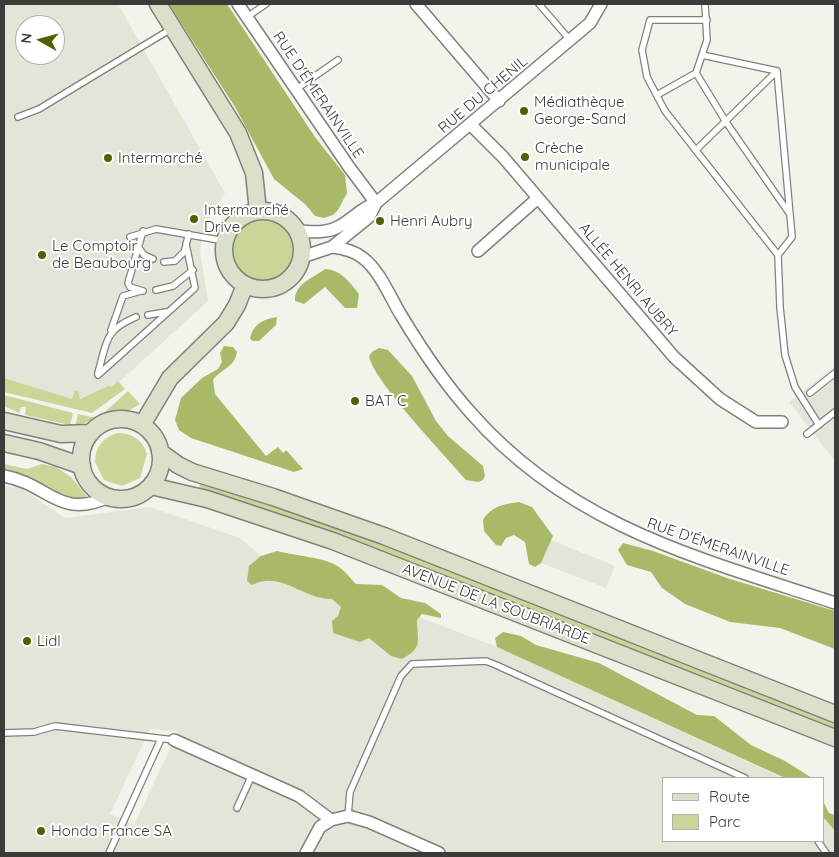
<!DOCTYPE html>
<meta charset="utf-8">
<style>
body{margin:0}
#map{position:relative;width:839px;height:857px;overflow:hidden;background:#f2f4ec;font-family:Quicksand,sans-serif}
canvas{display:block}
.frame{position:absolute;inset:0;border:5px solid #3b3b39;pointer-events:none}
.legend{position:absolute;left:662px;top:777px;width:162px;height:65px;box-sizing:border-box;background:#fff;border:1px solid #b1b1b0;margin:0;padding:6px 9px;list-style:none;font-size:15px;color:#3b3b39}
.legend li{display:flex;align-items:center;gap:10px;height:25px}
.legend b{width:25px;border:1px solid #b1b1b0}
.north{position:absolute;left:15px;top:15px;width:50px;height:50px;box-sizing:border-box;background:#fff;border:1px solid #b1b1b0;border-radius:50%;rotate:277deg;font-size:14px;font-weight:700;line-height:20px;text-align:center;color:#3b3b39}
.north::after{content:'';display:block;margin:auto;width:18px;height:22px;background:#526002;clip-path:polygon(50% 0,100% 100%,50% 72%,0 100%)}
</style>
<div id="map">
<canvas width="839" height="857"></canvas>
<div class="frame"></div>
<ul class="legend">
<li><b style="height:6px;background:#dce0ca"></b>Route</li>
<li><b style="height:14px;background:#c8d798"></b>Parc</li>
</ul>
<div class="north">N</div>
</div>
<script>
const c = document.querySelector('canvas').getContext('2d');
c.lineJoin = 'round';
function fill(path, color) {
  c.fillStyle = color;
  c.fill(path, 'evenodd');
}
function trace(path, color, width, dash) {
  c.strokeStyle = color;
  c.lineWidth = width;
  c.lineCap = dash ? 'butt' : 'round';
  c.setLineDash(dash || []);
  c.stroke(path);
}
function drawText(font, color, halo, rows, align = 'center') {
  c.font = font + ' Quicksand,sans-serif';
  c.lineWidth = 4;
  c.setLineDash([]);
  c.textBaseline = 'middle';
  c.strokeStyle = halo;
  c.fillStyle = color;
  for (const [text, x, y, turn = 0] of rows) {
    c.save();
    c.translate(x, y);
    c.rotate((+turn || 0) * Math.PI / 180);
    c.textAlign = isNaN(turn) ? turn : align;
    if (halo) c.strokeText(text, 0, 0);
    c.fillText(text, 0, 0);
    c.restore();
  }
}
const built = new Path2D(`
 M4,4H118L225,193L204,225L200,251L208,301L106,394L72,399L4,383ZM25,25H55V55H25Z
 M835,366V461L789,402Z
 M4,486L21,488L65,518L150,507L240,538L261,556L497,647L783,778H663V841H823V818L835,831V853H4ZM150,729L178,732L134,825L110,814Z
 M551,540L615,566L606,588L541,563Z`);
const green = new Path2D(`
 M233 250a30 30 0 1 1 60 0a30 30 0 1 1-60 0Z
 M4,378L72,399L75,390L78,391L80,399L108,386L112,387L118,381L125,389L92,413L4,392Z
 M128,391L140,404L130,410L103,414Z
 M4,395L73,413L70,425L25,415L26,407H21L19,413L4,406Z
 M78,414L96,418L75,427Z
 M118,433C132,433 143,440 147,454L140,478L122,486L104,480L95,462C95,447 103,437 118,433Z
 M4,464L27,469L42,464L56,467L71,477L88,498L72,502L33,480L4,472Z
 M201,481L373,540L835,722V730L371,547L199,488Z`);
const forest = new Path2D(`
 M169,4H227L315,137L345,175L347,193L338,210L333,215L324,218L315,216L306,205L274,179L235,107Z
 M325,269C341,270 349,281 359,294L357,308H345L325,287L304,304L295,301C294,284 313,278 325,269Z
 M277,317L276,325L259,341H253L250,339C253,324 263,319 277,317Z
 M224,346L233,347L237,352C235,367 221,369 213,380L215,394L266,456L278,447L283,453L286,450L303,469L294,472L191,438L179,430L175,420L181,398L202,378L218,369L222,362L220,353Z
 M379,348L388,350L412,376L436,421L448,436L483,466L485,476L483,480L478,482L466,480C446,456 373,381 369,356L372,352Z
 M519,502L532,507L553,536L541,563L535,567L529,564L525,542L514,535L506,538L501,546L496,545L484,531L483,520C492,506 503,504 519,502Z
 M623,543L653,551L727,578L835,611V649L780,628L730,622L685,604L662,588L651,572L627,565L618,550Z
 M277,551C292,555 328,558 339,567C346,572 351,579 356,584L382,585L401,598L425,603L441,614V618L422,614L417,620C417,641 424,647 402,659L391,656L369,638L360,642L333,633L332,621L338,616L341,607L332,599C302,599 281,570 252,585L247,581L249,566L261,556Z
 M503,632L521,636L536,645L599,663L697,715L714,716L751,745L785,761L812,778H785L497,647L495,638Z
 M823,801L829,813L835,815V831L823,817Z`);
const lane = new Path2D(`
 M539,4L570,40
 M247,17L266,4
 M707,20H650L642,50L647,77L665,111L778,255L780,307L785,355L795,387L819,425
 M702,55L777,71L792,237L778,255
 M696,73L726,122L789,213
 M295,90L338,60
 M657,95L696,73L707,40L705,4
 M18,117L39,109L171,29
 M696,150L777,71
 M143,231L128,283L130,287L143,291
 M130,237L156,229L225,241
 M138,247L144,255L153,259
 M164,262L175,261L184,252L186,246
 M156,290L173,286L193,270
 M148,315L166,312
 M111,330L123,296L141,291
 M98,373C107,342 104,330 136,317
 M98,375L195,288L186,244L189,234
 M810,393L835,373
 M807,434L835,412
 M4,733L34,732L55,726L174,740
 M237,808L252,775
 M348,816L350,792L401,676L412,664L486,661L496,665L745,778
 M818,841L826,853
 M109,853L161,739`);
const street = new Path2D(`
 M238,4L349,167L376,203
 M416,4L499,101
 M471,125L503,157L674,357L720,399L756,422H782
 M297,231C306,231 316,233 325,231C345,229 357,209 376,203L590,23L601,4
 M332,247C343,248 354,251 363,258C380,271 390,297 401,315C422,350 444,383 471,413C570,526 698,558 835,603
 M478,251L538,198
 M302,257L332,247L369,217L376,203
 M4,476C49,484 59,520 109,497
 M174,740L299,796L331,820
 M306,853L320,827L331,820L348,816L369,822L439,853`);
const secondary = new Path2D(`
 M158,4L238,133L254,173L258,211
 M224 250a39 39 0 1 1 78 0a39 39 0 1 1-78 0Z
 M81 459a40 40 0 1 1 80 0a40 40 0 1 1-80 0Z
 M4,421L61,434L91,433
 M142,425L170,378L226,323L237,305L245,285
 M4,443L39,451L82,466
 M160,452L178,465L192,472L273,497L384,536L835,714
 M151,486L207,499L333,541L835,738`);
const markers = [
 [524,111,5,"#526002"],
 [525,157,5,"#526002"],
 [108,158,5,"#526002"],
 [194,219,5,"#526002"],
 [380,221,5,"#526002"],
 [42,255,5,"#526002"],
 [355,401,5,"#526002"],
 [27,641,5,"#526002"],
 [41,831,5,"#526002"]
];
const streetNames = [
 ["RUE D'ÉMERAINVILLE",318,95,56],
 ["RUE DU CHENIL",483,95,-40],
 ["ALLÉE HENRI AUBRY",628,280,50],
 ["RUE D'ÉMERAINVILLE",718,547,19],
 ["AVENUE DE LA SOUBRIARDE",496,604,21]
];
const poiNames = [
 ["Médiathèque",534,102],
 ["George-Sand",534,119],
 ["Crèche",535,148],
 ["municipale",535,165],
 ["Intermarché",118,158],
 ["Intermarché",204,210],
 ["Drive",204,227],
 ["Henri Aubry",390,221],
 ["Le Comptoir",52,246],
 ["de Beaubourg",52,263],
 ["BAT C",365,401],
 ["Lidl",37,641],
 ["Honda France SA",51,831]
];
fill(built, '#e2e6d8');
fill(green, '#c8d798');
fill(forest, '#a8ba68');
trace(lane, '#7f817b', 8);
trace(street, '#7f817b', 14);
trace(secondary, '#7f817b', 19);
trace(lane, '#fff', 5.5);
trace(street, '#fff', 11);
trace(secondary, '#dce0ca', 16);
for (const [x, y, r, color] of markers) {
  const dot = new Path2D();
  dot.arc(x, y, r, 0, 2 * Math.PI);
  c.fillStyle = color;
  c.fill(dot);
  trace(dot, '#fff', 2);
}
drawText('15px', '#3b3b39', '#fff', streetNames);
drawText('15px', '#3b3b39', '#fff', poiNames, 'left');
</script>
